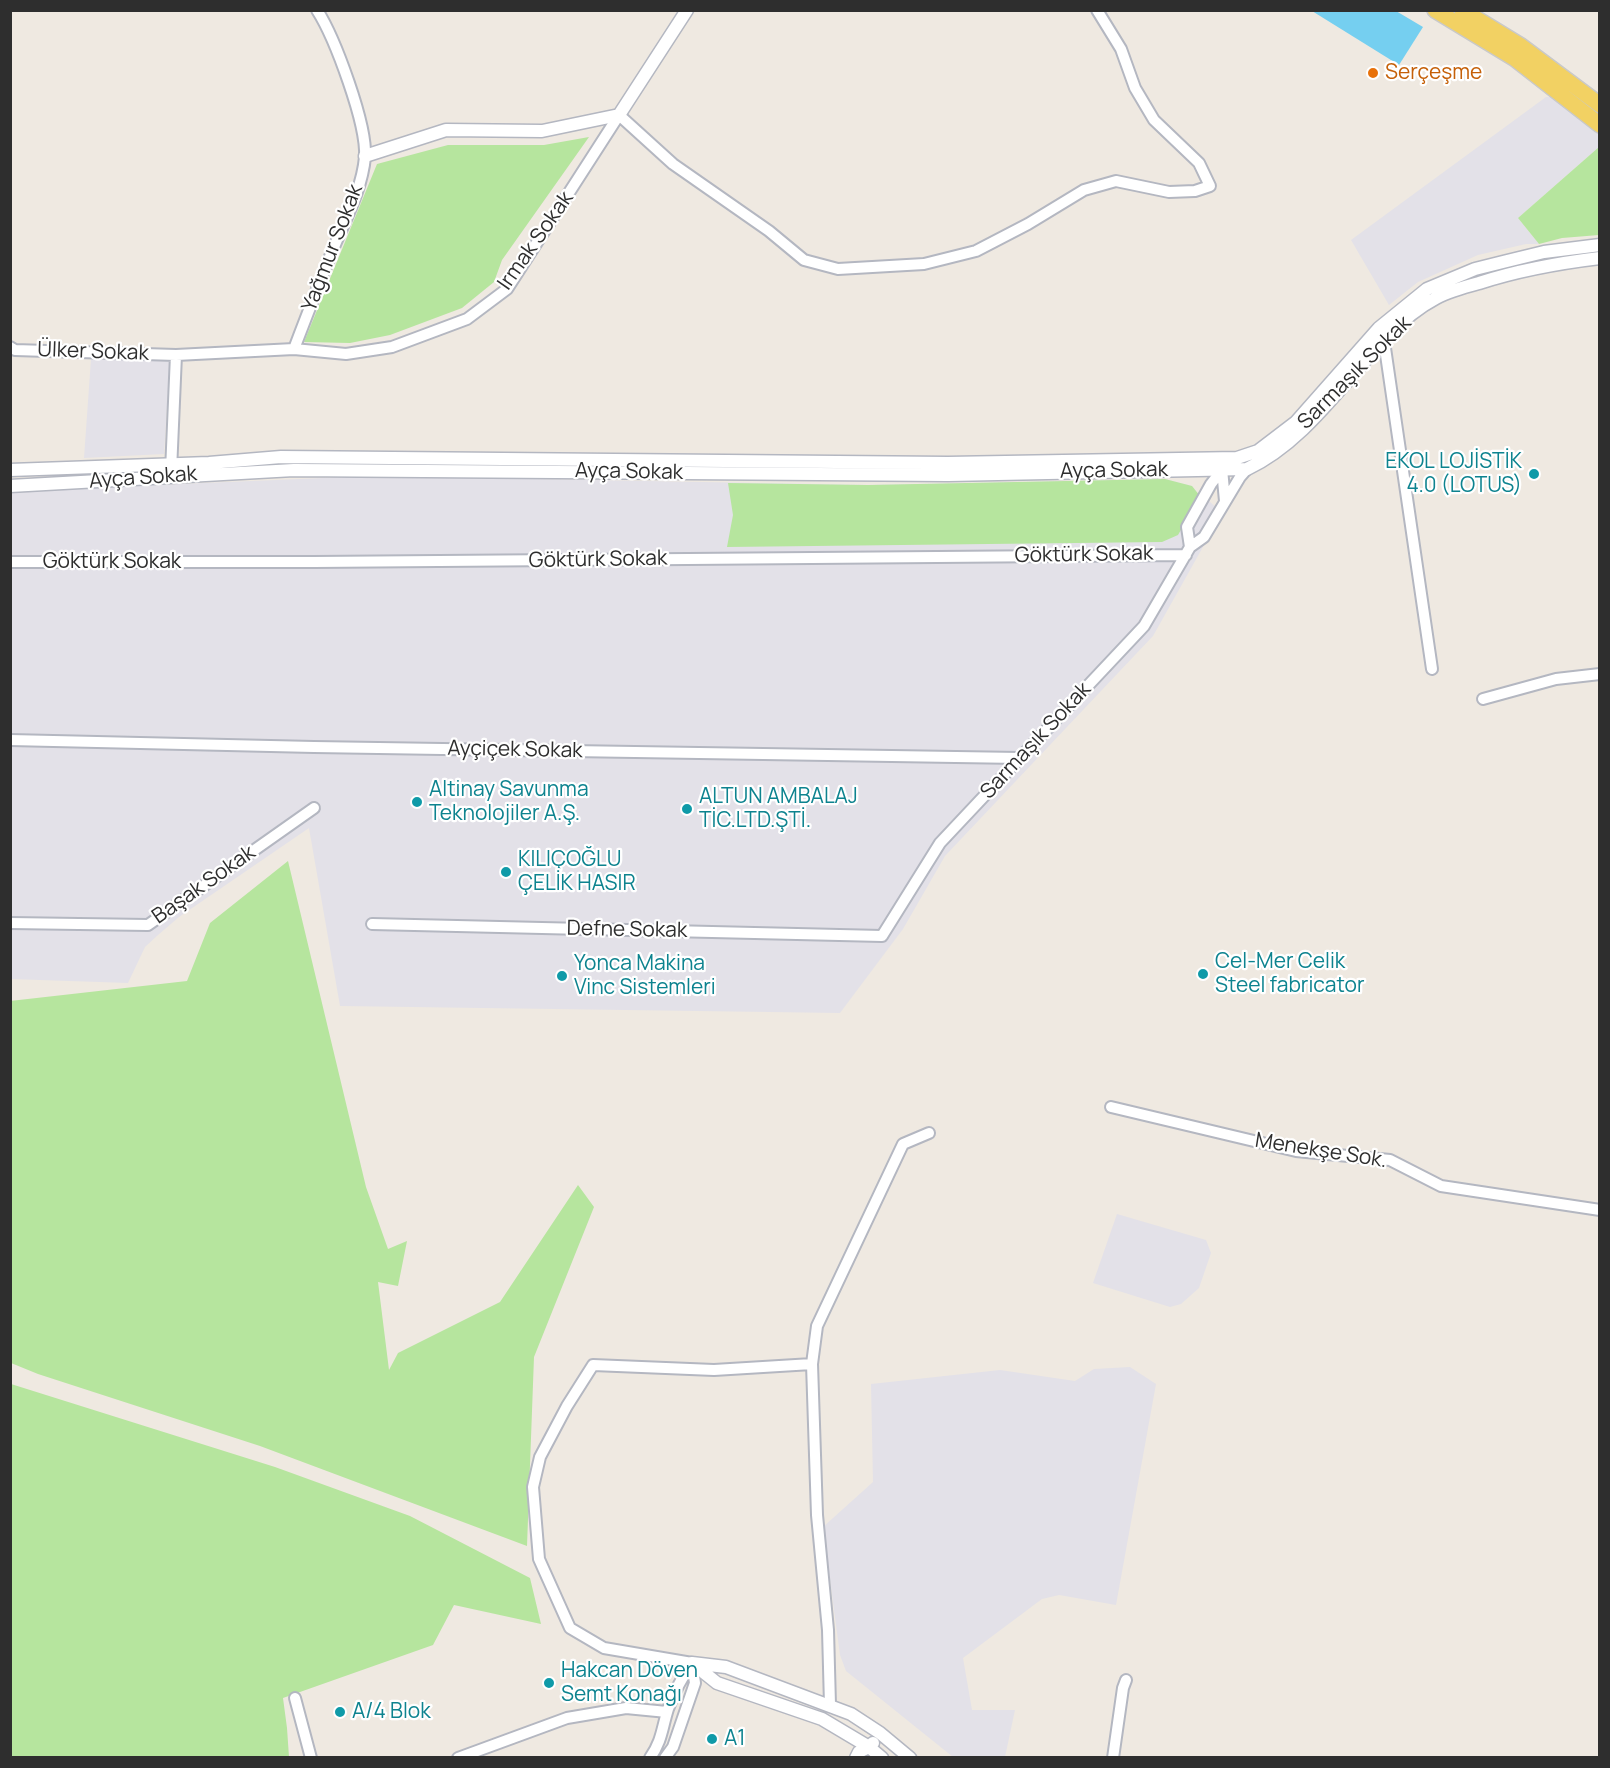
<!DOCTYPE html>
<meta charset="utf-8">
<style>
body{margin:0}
#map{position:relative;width:1610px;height:1768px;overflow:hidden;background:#efe9e1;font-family:Manrope,sans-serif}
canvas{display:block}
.frame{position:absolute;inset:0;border:12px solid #2e2e2e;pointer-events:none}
</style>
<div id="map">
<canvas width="1610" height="1768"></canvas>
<div class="frame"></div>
</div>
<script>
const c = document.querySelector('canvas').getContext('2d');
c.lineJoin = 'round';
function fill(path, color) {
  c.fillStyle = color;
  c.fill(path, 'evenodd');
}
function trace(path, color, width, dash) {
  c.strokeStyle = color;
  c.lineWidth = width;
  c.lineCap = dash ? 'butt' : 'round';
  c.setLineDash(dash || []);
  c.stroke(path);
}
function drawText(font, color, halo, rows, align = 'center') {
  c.font = font + ' Manrope,sans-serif';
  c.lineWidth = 4.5;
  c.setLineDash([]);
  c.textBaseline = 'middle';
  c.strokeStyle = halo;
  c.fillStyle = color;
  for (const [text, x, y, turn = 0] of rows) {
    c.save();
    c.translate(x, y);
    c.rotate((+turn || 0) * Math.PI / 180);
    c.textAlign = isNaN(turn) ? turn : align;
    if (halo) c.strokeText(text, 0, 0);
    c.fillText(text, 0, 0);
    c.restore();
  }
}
const industrial = new Path2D(`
 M1546,97H1554L1599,134V147L1518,218L1539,244H1526L1478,255L1418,282L1389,305L1351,240Z
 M91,359L170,360L164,454L84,458Z
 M372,476L868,485L1165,479L1192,486L1200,496L1209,501L1222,513L1153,636L945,856L903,929L840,1013L340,1006L309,828L179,917L158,935L145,947L128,983L11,979L10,491Z
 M1117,1214L1206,1240L1211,1253L1199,1288L1181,1304L1170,1307L1093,1283Z
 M1130,1367L1156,1384L1116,1605L1059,1595L1042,1599L963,1658L972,1710H1015L1005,1757H953L846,1671L840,1655L823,1527L873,1482L871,1384L1000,1370L1075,1381L1094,1369Z`);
const green = new Path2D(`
 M589,137L502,260L494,282L462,308L390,335L350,343L304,342L377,164L448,145H544Z
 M1599,147V235L1562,238L1539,244L1518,218Z
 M1165,479L1192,486L1200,496L1178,535L1162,542L727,547L733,515L728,483L868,485Z
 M288,861L366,1187L388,1249L407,1241L398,1286L378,1282L389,1370L398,1353L500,1302L578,1185L594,1207L534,1357L527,1546L260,1446L38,1374L11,1363L10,1001L187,981L210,923Z
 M11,1384L275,1467L410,1516L530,1578L541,1624L454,1605L433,1645L283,1698L287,1728L289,1757L11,1758Z`);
const water = new Path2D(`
 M1312,11H1396L1423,27L1399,65Z`);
const minor = new Path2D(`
 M1384,341L1432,669
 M10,347L15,350L176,355L294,349L346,354L392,347L467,319L507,289L619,115L673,164L769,231L804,260L838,269L924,264L976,251L1028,224L1084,190L1116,181L1169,192L1195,191L1210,186L1199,163L1154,120L1135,88L1121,49L1097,10
 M294,349C307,315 320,281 334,247C346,218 362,189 365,157C367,124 335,38 317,10
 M1220,467L1222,469L1225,501
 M171,471L176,355
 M1190,547L1187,527L1211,484L1225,466
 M10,562H314L1186,555
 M1483,699L1556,679L1600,674
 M10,740L314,747L1020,758
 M10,923L148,925L314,808
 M372,924L882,936L940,843L1144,626L1190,547L1204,537L1240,477L1247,469
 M1111,1107L1296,1151L1390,1160L1441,1186L1600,1210
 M692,1663L604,1648L570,1628L539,1559L533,1487L540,1457L567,1406L593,1365L714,1370L812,1364
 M295,1698L311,1758
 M830,1705L828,1630L817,1515L812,1364L817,1326L903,1144L929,1133
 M458,1758L567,1718L626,1708L667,1712
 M650,1758C662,1741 662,1728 668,1709C674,1693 682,1677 692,1663
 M665,1758L673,1747L695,1683L692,1663
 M1113,1758L1123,1688L1126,1680`);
const tertiary = new Path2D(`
 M365,156L446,130L542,131L619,115L687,10
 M10,470L209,463L281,457L948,463L1237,458L1258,451L1296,422L1379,328L1427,289L1475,269L1507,261L1544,252L1600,245
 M10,486L294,470L948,475L1247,469C1306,441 1344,380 1389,335C1402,321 1419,307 1436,298C1449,291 1464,287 1479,283C1519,270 1558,263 1600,258
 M692,1663L726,1667L851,1714L880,1733L910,1758
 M692,1663L717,1683L822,1719L869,1747L882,1758
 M856,1758L859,1752L869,1747L873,1743`);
const primary = new Path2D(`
 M1435,10L1514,58L1600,125
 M1462,10L1521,46L1600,105`);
const markers = [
 [1373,73,6,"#e8710a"],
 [1534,474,6,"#0f9aa8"],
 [417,802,6,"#0f9aa8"],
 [687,809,6,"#0f9aa8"],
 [506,872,6,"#0f9aa8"],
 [1203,974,6,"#0f9aa8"],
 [562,976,6,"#0f9aa8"],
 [549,1683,6,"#0f9aa8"],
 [340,1712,6,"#0f9aa8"],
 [712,1739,6,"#0f9aa8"]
];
const foodNames = [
 ["Serçeşme",1385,73]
];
const streetNames = [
 ["Irmak Sokak",536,241,-55],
 ["Yağmur Sokak",333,248,-69],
 ["Ülker Sokak",93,352,2],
 ["Sarmaşık Sokak",1355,373,-45],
 ["Ayça Sokak",1114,471,-1],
 ["Ayça Sokak",629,472,1],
 ["Ayça Sokak",143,478,-4],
 ["Göktürk Sokak",1084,555,-1],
 ["Göktürk Sokak",598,560,-1],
 ["Göktürk Sokak",112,562],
 ["Sarmaşık Sokak",1036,741,-47],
 ["Ayçiçek Sokak",515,750,1],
 ["Başak Sokak",204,885,-35],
 ["Defne Sokak",627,930,1],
 ["Menekşe Sok.",1321,1151,9]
];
const cultureNames = [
 ["EKOL LOJİSTİK",1522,462,"right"],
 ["4.0 (LOTUS)",1522,486,"right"],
 ["Altinay Savunma",429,790],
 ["Teknolojiler A.Ş.",429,814],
 ["ALTUN AMBALAJ",699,797],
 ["TİC.LTD.ŞTİ.",699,821],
 ["KILIÇOĞLU",518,860],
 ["ÇELİK HASIR",518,884],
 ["Cel-Mer Celik",1215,962],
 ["Steel fabricator",1215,986],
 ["Yonca Makina",574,964],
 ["Vinc Sistemleri",574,988],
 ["Hakcan Döven",561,1671],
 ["Semt Konağı",561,1695],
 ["A/4 Blok",352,1712],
 ["A1",724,1739]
];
fill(industrial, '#e3e1e8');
fill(green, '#b6e59e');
fill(water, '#75cff0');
trace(minor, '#b4b7c1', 14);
trace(tertiary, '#b4b7c1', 15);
trace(primary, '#c9c9c9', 18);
trace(minor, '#fff', 10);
trace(tertiary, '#fff', 12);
trace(primary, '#f2d163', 15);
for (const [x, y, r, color] of markers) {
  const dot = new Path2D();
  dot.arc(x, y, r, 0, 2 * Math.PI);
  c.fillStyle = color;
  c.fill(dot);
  trace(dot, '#fff', 2);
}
drawText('21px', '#c56008', '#fff', foodNames, 'left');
drawText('21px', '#2e2e2e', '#fff', streetNames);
drawText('21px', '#0d838f', '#fff', cultureNames, 'left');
</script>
